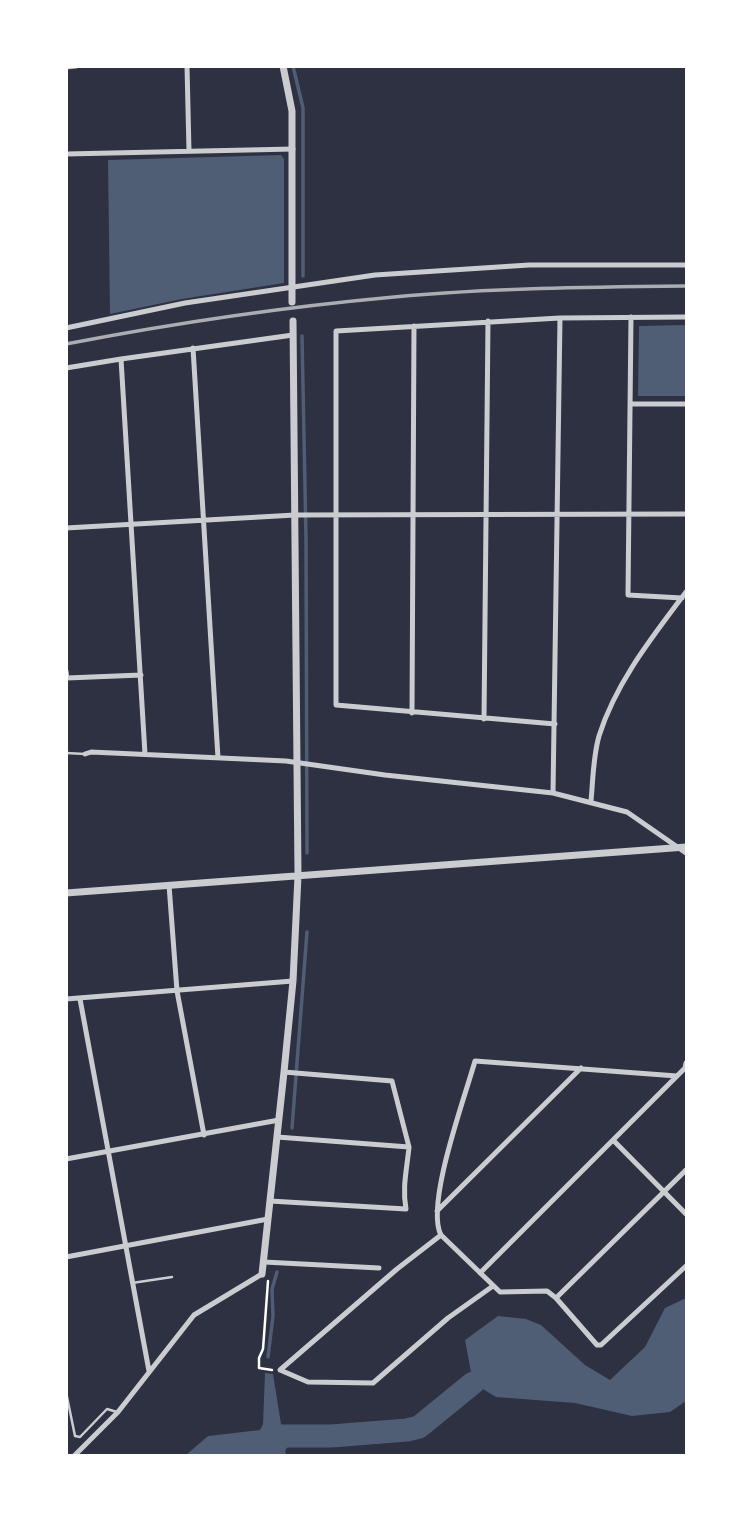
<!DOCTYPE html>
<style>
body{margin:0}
#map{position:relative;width:753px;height:1522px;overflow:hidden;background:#2d3142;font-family:Ubuntu,sans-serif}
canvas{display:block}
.frame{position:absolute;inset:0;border:68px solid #fff;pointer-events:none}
</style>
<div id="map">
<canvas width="753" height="1522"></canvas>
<div class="frame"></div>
</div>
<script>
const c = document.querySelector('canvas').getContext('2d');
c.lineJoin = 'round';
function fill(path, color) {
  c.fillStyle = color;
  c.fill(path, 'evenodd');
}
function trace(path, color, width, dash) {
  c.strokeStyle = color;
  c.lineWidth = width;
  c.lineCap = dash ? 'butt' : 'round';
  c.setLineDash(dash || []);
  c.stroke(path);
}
const water = new Path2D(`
 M281,155L284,159V283L182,299L110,314L108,160Z
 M686,325V396H638L639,326Z
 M686,1298V1401L670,1412L632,1416L575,1403L496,1397L473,1383L465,1340L498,1316L526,1319L541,1325L585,1365L610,1380L645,1347L665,1308Z
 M265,1373L273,1374L286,1455H186L208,1436L260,1430L263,1424Z`);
const stream = new Path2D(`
 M293,66L303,108V276
 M302,336L306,539L307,853
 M292,1128L307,932
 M268,1357L273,1316L272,1289L277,1272`);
const river = new Path2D(`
 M266,1456L282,1436H331L407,1430L419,1427L473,1383`);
const path = new Path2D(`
 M268,1281L263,1349L259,1358V1368L272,1370`);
const service = new Path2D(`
 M66,753L85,754
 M132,1283L172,1277
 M66,1392L75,1436L80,1437L107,1409L117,1412`);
const minor = new Path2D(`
 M187,66L189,151
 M66,67L76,66
 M66,154L293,149
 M631,317L628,595L682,598
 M66,328L185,303L375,275L529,265H686
 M193,348L218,758
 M121,359L293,335
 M66,368L121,359L145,754
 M630,404H686
 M66,528L295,515L686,514
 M66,671L67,678L141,675
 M412,713L414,326
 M484,719L488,321
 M555,724L336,705V331L560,318L686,317
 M85,754L91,752L286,761L385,775L553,793L627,812L686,853
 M553,793L560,318
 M591,801C593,780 593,757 599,736C616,682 653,636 686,592
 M169,885L177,991L204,1135
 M66,999L293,981
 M80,999L149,1371
 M284,1072L392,1081L409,1147
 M677,1076L475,1061C465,1097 425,1205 441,1235L500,1292L547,1291L556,1298L597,1345H601L686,1266
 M613,1140L686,1214
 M66,1159L279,1120
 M270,1201L406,1209C402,1187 407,1169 409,1147L277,1137
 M437,1211L581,1068
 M441,1235L397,1269L280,1370L308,1382L373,1383L448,1318L493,1286
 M66,1257L268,1219
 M264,1262L379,1268
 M480,1273L685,1068L686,1063
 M556,1298L686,1170
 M74,1456L118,1412L194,1315L262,1274`);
const tertiary = new Path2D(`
 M283,66L292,111V302
 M66,893L686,847
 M262,1274L284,1072L293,981L298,876L293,321`);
const rail = new Path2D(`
 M66,344C175,323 284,307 394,297C491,288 589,287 686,286`);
fill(water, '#4f5d75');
trace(stream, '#4f5d75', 3.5);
trace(river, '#4f5d75', 23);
trace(path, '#fff', 2.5);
trace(service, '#caccd0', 2.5);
trace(minor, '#caccd0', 5);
trace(tertiary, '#caccd0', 7);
trace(rail, '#abadb3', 3.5);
</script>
